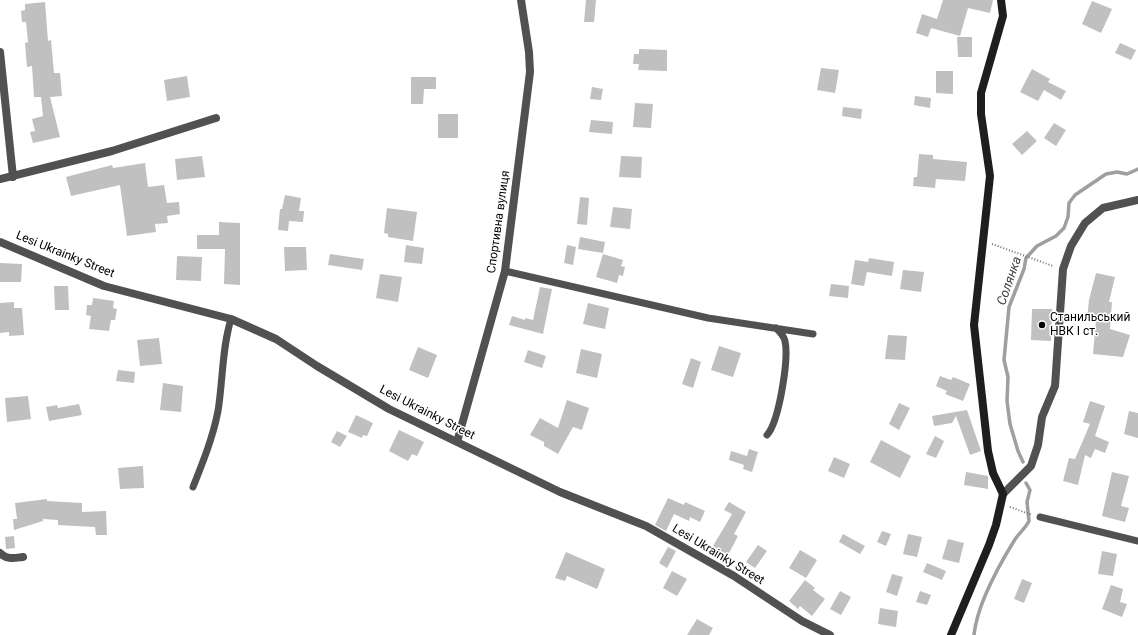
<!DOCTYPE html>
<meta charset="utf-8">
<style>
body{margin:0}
canvas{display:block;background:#fff}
</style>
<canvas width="1138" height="635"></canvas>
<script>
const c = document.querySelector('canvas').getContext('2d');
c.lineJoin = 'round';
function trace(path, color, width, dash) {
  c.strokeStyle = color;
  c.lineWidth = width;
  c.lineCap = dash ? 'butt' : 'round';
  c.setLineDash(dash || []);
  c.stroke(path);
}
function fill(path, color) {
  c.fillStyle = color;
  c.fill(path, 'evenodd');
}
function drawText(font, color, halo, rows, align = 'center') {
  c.font = font + ' Roboto,sans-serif';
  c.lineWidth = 3;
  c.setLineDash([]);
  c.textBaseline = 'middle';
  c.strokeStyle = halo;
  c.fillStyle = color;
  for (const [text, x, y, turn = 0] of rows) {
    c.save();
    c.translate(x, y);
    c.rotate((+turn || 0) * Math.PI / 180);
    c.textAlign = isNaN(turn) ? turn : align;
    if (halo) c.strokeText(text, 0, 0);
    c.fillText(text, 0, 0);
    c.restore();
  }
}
const stream = new Path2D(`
 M1023,462L1018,451L1010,424L1007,401L1008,377L1004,360L1009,307L1024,269L1026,258L1037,246L1056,236L1064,228L1068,217L1069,203L1075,195L1106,174L1117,172L1127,174L1138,169
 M974,635C977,605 998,567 1014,541C1018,534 1025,529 1029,521L1027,502L1030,490L1026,483`);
const building = new Path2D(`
 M586,0H596L594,22H584Z
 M943,0H993L990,13L968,8L960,36L931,28L928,37L916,33L922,14L937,19Z
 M1092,1L1112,9L1101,33L1082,24Z
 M45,2L48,41L51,40L54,73H60L62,96L50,97L60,137L33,143L30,132L35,131L32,119L43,116L41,97H34L32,66L27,67L25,43L28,42L26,22H22L21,11L25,10V4Z
 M957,37H972V57H958Z
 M1120,43L1136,50L1131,60L1115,53Z
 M639,49L667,50V71L638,70L639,64H633L634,54H639Z
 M821,68L839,70L835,93L817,90Z
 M1032,69L1050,79L1048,82L1066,91L1061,100L1044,90L1038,101L1020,92Z
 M936,71H953V94L936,93Z
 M187,76L190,97L167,101L164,80Z
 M411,77H436V89H424L423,104H411Z
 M592,87L603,89L601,100L590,99Z
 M915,96L931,98L930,108L914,105Z
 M635,103L653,104L651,128L633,127Z
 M843,107L862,109L861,119L842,116Z
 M438,114H458V138H438Z
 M591,120L613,122L612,134L589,132Z
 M1054,123L1066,130L1056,146L1044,138Z
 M1027,131L1037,141L1022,155L1012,144Z
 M919,154L933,155V159L967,162L965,181L936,179L935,188L913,186L914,177H917Z
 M202,156L205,177L177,180L175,159Z
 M621,156L642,157L641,178L619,177Z
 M145,163L148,187L164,185L167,203L179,202L180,214L167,216L168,223L155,224L156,232L127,236L120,185L71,196L66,177L112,165L113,168Z
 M285,195L301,198L299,211H304L303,222L289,221L288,231L278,230L280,209H282Z
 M580,197L589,198L587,225L577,224Z
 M613,207L632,209L630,229L610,227Z
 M387,208L417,212L413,241L388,237V234L384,233Z
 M219,222L240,223V285L224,284L225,249H197V235H219Z
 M580,237L605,242L603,253L578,249Z
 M406,245L424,248L422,264L404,262Z
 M567,245L576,247L573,265L564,263Z
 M284,247H306L307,270L285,271Z
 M330,254L364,259L362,270L328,265Z
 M603,254L623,260L621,266L625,267L623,276L619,275L617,283L596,277Z
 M177,256L202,257L201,281L176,280Z
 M869,258L894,262L892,276L867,272L864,286L851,284L855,260L868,262Z
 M0,263L22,264L21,282H0Z
 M903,270L924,272L921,292L900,289Z
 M1096,273L1115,277L1109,302H1112L1110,329L1130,335L1123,357L1093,354L1096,320L1087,319L1089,300Z
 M380,274L402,277L398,302L376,298Z
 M831,284L849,286L848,298L829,296Z
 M54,286H68L69,310H55Z
 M540,287L552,289L543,334L509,325L512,316L525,320V318L533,320Z
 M93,298L114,301L113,308L117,309L115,320H111L109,331L89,329L91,316L86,315L87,305H92Z
 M14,302V308H22L24,335L9,336V332L0,333V303Z
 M588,303L609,308L605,329L583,324Z
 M1032,309H1052L1051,341L1031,340Z
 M888,335L907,336L905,360L885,359Z
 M159,338L162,364L140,366L137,340Z
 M719,346L741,353L733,377L711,370Z
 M418,347L437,355L428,378L409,370Z
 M581,349L602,354L597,378L576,373Z
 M528,350L546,356L542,368L524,362Z
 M691,358L701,362L693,388L682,384Z
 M118,370L135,372L134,383L116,381Z
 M940,376L951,380L953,377L970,384L963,401L945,394L947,391L936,386Z
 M163,383L183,386L181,412L160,410Z
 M28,396L31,419L7,422L5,398Z
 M567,400L589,408L582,430L573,427L558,454L544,446V442L530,435L540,418L558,428Z
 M1090,401L1105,406L1095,436L1109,442L1105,453L1095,449L1091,458L1085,455L1078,485L1063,481L1069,458L1075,459L1090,424L1083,422Z
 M899,403L910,408L899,430L889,424Z
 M79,404L82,415L49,421L46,407L57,405L58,408Z
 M967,410L981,451L970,455L956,416L952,423L934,426L932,416Z
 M1129,411L1138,413V438L1124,434Z
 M356,415L373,423L367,436L363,435L362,438L348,432Z
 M399,430L424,442L417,456L412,454L408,461L389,451Z
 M337,431L347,436L340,447L331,442Z
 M935,436L944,441L936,458L926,454Z
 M881,440L911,456L900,478L870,462Z
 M749,449L758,452L752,472L743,469L744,465L729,460L731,451L747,456Z
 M834,457L850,464L844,478L828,471Z
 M143,466L144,488L120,489L118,468Z
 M966,472L988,476V489L964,485Z
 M1112,472L1129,476L1121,506L1129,508L1125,522L1102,516Z
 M668,498L684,505L685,502L705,511L700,522L690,517L689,521L674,514L666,531L655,525Z
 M47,499V501L82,503V512L106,511L107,535H96L95,527L58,525V520L43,519V521L14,530L13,519H17L15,503Z
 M729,502L746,512L734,534L738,536L728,555L713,546L732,514L724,510Z
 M882,531L891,534L886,546L877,542Z
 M843,534L865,546L860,554L839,542Z
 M908,534L922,537L917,557L903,554Z
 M14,536L15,548L6,549L5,537Z
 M948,539L964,543L959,563L942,559Z
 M758,545L767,551L755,568L746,562Z
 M668,547L676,551L667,568L659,563Z
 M800,550L817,560L806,578L789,568Z
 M1102,551L1117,554L1113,576L1098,574Z
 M566,552L605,569L597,589L567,576L565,581L555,578Z
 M927,563L946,571L942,580L923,572Z
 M672,571L687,579L677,596L663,588Z
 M892,574L903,577L897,596L886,592Z
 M1022,579L1032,583L1024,603L1014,599Z
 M805,580L815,588L813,590L825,599L812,616L800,606L798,609L789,601Z
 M1111,585L1123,589L1120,602L1127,604L1122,617L1102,609Z
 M840,591L851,597L841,615L830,609Z
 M920,591L931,595L927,605L916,602Z
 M880,608L898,611L896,627L878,624Z
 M697,619L713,628L709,635H687Z`);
const path = new Path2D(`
 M992,244L1053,266
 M1010,507L1032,515`);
const lane = new Path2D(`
 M505,271L708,318L813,334
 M767,435C779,422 789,359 785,341C784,336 780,332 776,328
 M193,487C203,462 213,437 218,411C223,380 222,348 231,319
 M1040,517L1138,541`);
const street = new Path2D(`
 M0,52L13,177
 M0,179L112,151L216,118
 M0,242L104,286L231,319L276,339L317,366L389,409L560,492L646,526L734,576L802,621L830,635
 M457,442L505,271L530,72L529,52L521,0
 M1003,494L1031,466L1038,445L1042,417L1055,386L1063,269L1071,246L1085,223L1103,208L1138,200
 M0,553C7,560 14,558 23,557`);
const secondary = new Path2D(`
 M951,635L989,545L996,525L1003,494L993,473L988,451L974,325L990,176L981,114V93L1003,16L1001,0`);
const markers = [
 [1042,325,4,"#000"]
];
const streetNames = [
 ["Спортивна вулиця",499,222,-82],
 ["Lesi Ukrainky Street",65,255,22],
 ["Lesi Ukrainky Street",427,413,27],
 ["Lesi Ukrainky Street",718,555,31]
];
const poiNames = [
 ["Станильський",1050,318],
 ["НВК І ст.",1050,332]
];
const waterNames = [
 ["Солянка",1010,281,-71]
];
trace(stream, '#9f9f9f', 3.5);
fill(building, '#c0c0c0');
trace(path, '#737373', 2, [1, 2]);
trace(lane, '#515151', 7);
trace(street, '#515151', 8);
trace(secondary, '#1e1e1e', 8);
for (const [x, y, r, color] of markers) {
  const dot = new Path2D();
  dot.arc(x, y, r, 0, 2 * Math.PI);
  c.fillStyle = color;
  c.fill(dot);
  trace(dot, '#fff', 1.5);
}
drawText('12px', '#000', '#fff', streetNames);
drawText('12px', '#000', '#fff', poiNames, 'left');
drawText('italic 13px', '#404040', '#fff', waterNames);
</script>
